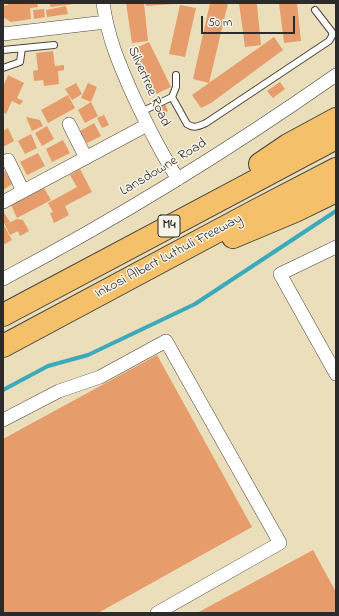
<!DOCTYPE html>
<style>
body{margin:0}
#map{position:relative;width:339px;height:616px;overflow:hidden;background:#ebdeba;font-family:"Indie Flower",sans-serif}
canvas{display:block}
.frame{position:absolute;inset:0;border:4px solid #2b2b2b;pointer-events:none}
.scale{position:absolute;left:201px;top:16px;width:94px;height:18px;box-sizing:border-box;border:2px solid #2b2b2b;border-top:0;padding-left:5px;font-size:12px;line-height:14px;white-space:nowrap;color:#2b2b2b;-webkit-text-stroke:3px #f7f3e8;paint-order:stroke}
</style>
<div id="map">
<canvas width="339" height="616"></canvas>
<div class="frame"></div>
<div class="scale">50 m</div>
</div>
<script>
const c = document.querySelector('canvas').getContext('2d');
c.lineJoin = 'round';
function trace(path, color, width, dash) {
  c.strokeStyle = color;
  c.lineWidth = width;
  c.lineCap = dash ? 'butt' : 'round';
  c.setLineDash(dash || []);
  c.stroke(path);
}
function fill(path, color) {
  c.fillStyle = color;
  c.fill(path, 'evenodd');
}
function drawText(font, color, halo, rows, align = 'center') {
  c.font = font + ' "Indie Flower",sans-serif';
  c.lineWidth = 3;
  c.setLineDash([]);
  c.textBaseline = 'middle';
  c.strokeStyle = halo;
  c.fillStyle = color;
  for (const [text, x, y, turn = 0] of rows) {
    c.save();
    c.translate(x, y);
    c.rotate((+turn || 0) * Math.PI / 180);
    c.textAlign = isNaN(turn) ? turn : align;
    if (halo) c.strokeText(text, 0, 0);
    c.fillText(text, 0, 0);
    c.restore();
  }
}
const stream = new Path2D(`
 M3,390L48,366L88,355L195,304L336,211`);
const building = new Path2D(`
 M8,3H37L38,7L30,8L31,19L11,22L3,17V6L8,5Z
 M49,3H74V4L51,7Z
 M126,3H144L148,41L132,43Z
 M145,3H172L173,4L146,6Z
 M210,3H228L209,83L193,79Z
 M239,3H255L257,5L261,45L245,47Z
 M279,3H297L301,41L284,43Z
 M180,5L196,8L185,57L169,54Z
 M66,6L68,14L47,17L46,10Z
 M44,9L45,17L34,19L33,10Z
 M274,37L283,50L211,103L201,108L192,95Z
 M149,42L171,87L156,94L134,49Z
 M53,51L55,66L64,65V70L58,71L59,84L44,86L43,80L34,81L33,71L38,70L36,53Z
 M8,75L24,83L17,98L23,101L20,105L12,101L6,114L3,112V87Z
 M280,82L285,89L273,98L267,91Z
 M76,83L82,94L72,100L65,89Z
 M88,83L97,87L91,102L81,98Z
 M68,95L75,108L48,123L41,110Z
 M91,102L98,116L85,123L78,110Z
 M165,104L168,111L166,112L167,115L162,117L161,115L158,116L154,109Z
 M104,115L109,125L102,128L97,118Z
 M26,117L40,120L43,126L32,131Z
 M94,123L101,136L87,143L80,131Z
 M47,126L54,139L42,146L35,133Z
 M8,128L14,141L3,147V131Z
 M31,134L37,148L25,154L18,141Z
 M63,140L70,153L52,162L46,149Z
 M38,153L45,166L27,175L20,162Z
 M80,169L92,192L65,206L69,215L54,223L50,213L53,212L48,203L77,187L70,175Z
 M5,171L12,184L3,190V172Z
 M44,188L51,200L17,218L11,205Z
 M3,211L10,222L5,225L3,222Z
 M17,219L23,220L29,231L20,236L18,231L10,235L5,225Z
 M3,224L12,240L3,245Z
 M157,355L252,527L98,613H3V439Z
 M313,550L336,592V613H197Z`);
const lane = new Path2D(`
 M3,50L54,45
 M3,68L20,62L22,48
 M172,97L187,124C194,129 199,126 206,123L329,41L332,36V32L315,10
 M141,112L172,97L176,87V75`);
const street = new Path2D(`
 M103,3C108,38 118,61 132,93C146,123 160,152 178,179
 M3,34L106,22
 M69,124L86,158
 M8,160L23,191
 M3,202L147,125
 M336,247L280,274L336,374
 M3,279C118,218 229,150 336,75
 M3,420L59,391L100,377L166,341L280,543L157,613`);
const highway = new Path2D(`
 M260,164L288,145L336,119
 M233,237L295,211L336,191
 M3,315L336,138
 M3,346L257,210L336,169`);
const shields = [
 [169,226,22]
];
const shieldNames = [
 ["M4",169,226]
];
const streetNames = [
 ["Silvertree Road",148,87,66],
 ["Lansdowne Road",164,168,-31],
 ["Inkosi Albert Luthuli Freeway",169,257,-28]
];
trace(stream, '#3daabc', 4);
fill(building, '#e69c6b');
trace(lane, '#484640', 8);
trace(street, '#484640', 14);
trace(highway, '#484640', 24);
trace(lane, '#fff', 6);
trace(street, '#fff', 13);
trace(highway, '#f4c16a', 22);
for (const [x, y, w] of shields) {
  const box = new Path2D();
  box.roundRect(x - w / 2, y - 11, w, 22, 3);
  c.fillStyle = '#f7f3e8';
  c.fill(box);
  trace(box, '#2b2b2b', 1);
}
drawText('bold 13px', '#2b2b2b', null, shieldNames);
drawText('14px', '#2b2b2b', '#f7f3e8', streetNames);
</script>
